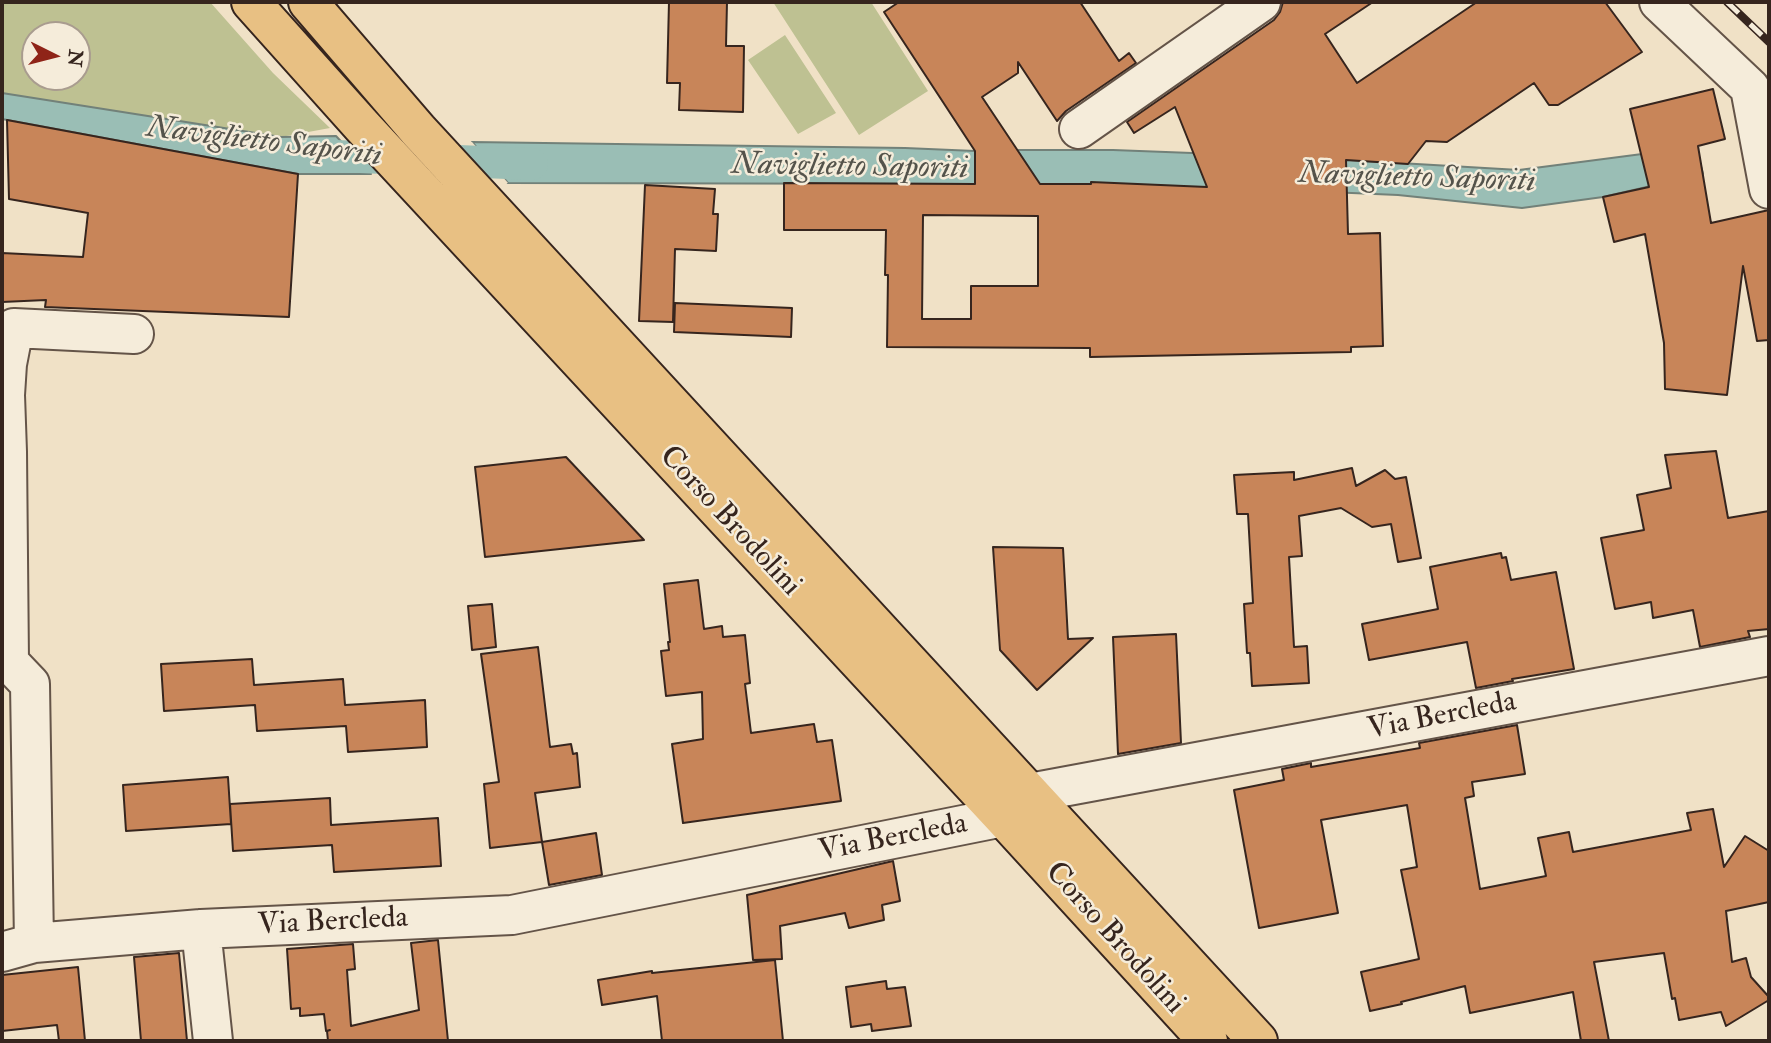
<!DOCTYPE html>
<style>
body{margin:0}
#map{position:relative;width:1771px;height:1043px;overflow:hidden;background:#f0e1c6;font-family:"IM FELL Double Pica",serif}
canvas{display:block}
.frame{position:absolute;inset:0;border:4px solid #36251e;pointer-events:none}
.north{position:absolute;left:21px;top:21px;width:70px;height:70px;box-sizing:border-box;background:#f5ecda;border:2px solid #a99c8f;border-radius:50%;rotate:96deg;font-size:19px;font-weight:700;line-height:28px;text-align:center;color:#36251e}
.north::after{content:'';display:block;margin:auto;width:24px;height:32px;background:#8f2418;clip-path:polygon(50% 0,100% 100%,50% 72%,0 100%)}
</style>
<div id="map">
<canvas width="1771" height="1043"></canvas>
<div class="frame"></div>
<div class="north">N</div>
</div>
<script>
const c = document.querySelector('canvas').getContext('2d');
c.lineJoin = 'round';
function fill(path, color) {
  c.fillStyle = color;
  c.fill(path, 'evenodd');
}
function trace(path, color, width, dash) {
  c.strokeStyle = color;
  c.lineWidth = width;
  c.lineCap = dash ? 'butt' : 'round';
  c.setLineDash(dash || []);
  c.stroke(path);
}
function drawText(font, color, halo, rows, align = 'center') {
  c.font = font + ' "IM FELL Double Pica",serif';
  c.lineWidth = 5;
  c.setLineDash([]);
  c.textBaseline = 'middle';
  c.strokeStyle = halo;
  c.fillStyle = color;
  for (const [text, x, y, turn = 0] of rows) {
    c.save();
    c.translate(x, y);
    c.rotate((+turn || 0) * Math.PI / 180);
    c.textAlign = isNaN(turn) ? turn : align;
    if (halo) c.strokeText(text, 0, 0);
    c.fillText(text, 0, 0);
    c.restore();
  }
}
const green = new Path2D(`
 M2,2H210L273,73L330,128L281,137L2,93ZM35,35H77V77H35Z
 M773,2H871L928,91L859,135Z
 M785,35L836,113L798,134L748,60Z`);
const water = new Path2D(`
 M2,93L281,137L336,136L371,174H298L2,119Z
 M472,142L905,148L975,151V184L508,183Z
 M1696,147L1703,174L1603,197L1522,208L1398,195L1236,188L1017,184V150H1113L1297,157L1519,170Z`);
const pier = new Path2D(`
 M468,142H472L508,183H503Z`);
const canal = new Path2D(`
 M311,155L532,164`);
const building = new Path2D(`
 M669,2H727L726,46H744L743,112L679,110L680,83H667Z
 M899,2H1080L1119,61L1129,53L1136,63L1066,111L1057,121L1018,62V73L982,97L1040,184H1091V182L1207,187L1175,107L1134,133L1127,122L1274,20L1280,12L1283,2H1373L1325,34L1357,83L1477,2H1605L1642,52L1558,105H1549L1534,83L1447,142L1426,141L1408,164L1346,160L1348,234L1380,233L1383,346L1351,347V352L1090,357V348L887,347L888,275H885L886,230H784V183L975,184V151L884,12ZM923,215L1038,216V286H971V319H922Z
 M1713,89L1725,139L1698,146L1711,223L1769,210V340L1757,341L1743,266L1727,395L1665,389L1664,343L1645,234L1614,242L1603,197L1649,187L1630,109Z
 M7,120L298,174L289,317L45,307L46,300L2,302V253L83,257L88,213L9,199Z
 M645,185L715,189L713,214H718L716,251L675,249L673,322L639,321Z
 M675,303L792,308L791,337L674,332Z
 M1716,451L1728,518L1769,511V629L1748,631L1750,637L1700,647L1693,610L1653,618L1651,602L1615,609L1601,538L1644,530L1637,495L1671,488L1665,455Z
 M566,457L644,540L485,557L475,467Z
 M1352,468L1356,486L1385,470L1395,479L1406,477L1421,558L1398,562L1391,524L1372,527L1341,508L1299,516L1302,556L1289,557L1294,647L1307,646L1309,683L1252,686L1250,653H1247L1244,604L1253,603L1248,514H1237L1234,475L1294,472V480Z
 M993,547L1063,548L1068,639L1093,638L1037,690L1000,650Z
 M1501,553L1502,558L1506,557L1511,580L1556,572L1574,669L1512,679L1513,681L1476,688L1467,642L1369,660L1362,624L1438,609L1430,567Z
 M698,580L704,629L722,626L723,637L745,635L750,683L745,684L751,733L814,724L817,742L832,740L841,801L683,823L672,744L703,739L702,692L666,696L661,651L669,650L668,642H670L664,584Z
 M492,604L496,647L472,650L468,606Z
 M1176,634L1181,743L1118,754L1113,637Z
 M538,647L550,747L571,744L573,754L577,753L580,787L535,793L542,842L490,848L484,784L499,782L481,654Z
 M252,659L254,685L343,679L345,705L425,700L427,747L348,752L346,726L257,731L255,705L164,711L161,664Z
 M1517,725L1525,774L1472,782L1474,796L1465,798L1480,889L1546,876L1538,838L1569,832L1573,852L1691,830L1687,813L1713,809L1724,867L1745,836L1769,851V902L1726,911L1732,962L1746,958L1751,977L1769,997V1000L1726,1026L1721,1012L1679,1020L1675,998L1672,999L1664,953L1594,962L1609,1041H1581L1573,992L1470,1013L1465,986L1401,1002L1402,1004L1370,1011L1361,972L1419,959L1401,870L1417,867L1407,805L1321,820L1338,913L1259,928L1234,790L1284,780L1282,769L1311,763V767L1420,748L1419,743Z
 M228,777L231,824L126,831L123,785Z
 M330,798L331,825L438,818L441,866L334,872L332,845L233,851L230,804Z
 M596,833L602,875L549,885L542,842Z
 M893,861L900,901L882,905L884,920L849,928L845,913L780,926L782,959L753,960L747,895Z
 M438,940L448,1041H328L327,1031L330,1030L326,1031L324,1014L300,1016V1008L291,1009L287,949L353,944L355,969L347,970L351,1026L419,1010L411,943Z
 M179,953L187,1041H141L134,957Z
 M775,960L783,1041H662L657,996L602,1005L598,980L652,971V973Z
 M78,967L85,1041H59L57,1025L2,1031V975Z
 M886,981L887,989L905,987L911,1026L872,1031L871,1024L851,1027L846,987Z`);
const minor = new Path2D(`
 M1659,2L1750,88L1769,189
 M1079,129L1261,2
 M201,929L213,1041
 M34,943L30,684L9,662L7,452L5,395L7,364L14,328L134,334
 M2,952L34,943L201,929L512,915L1003,817L1030,793L1769,656`);
const major = new Path2D(`
 M251,2L362,126L1003,817L1208,1041
 M308,2L418,130L1258,1041`);
const rail = new Path2D(`
 M1727,2L1769,42`);
const streetNames = [
 ["Corso Brodolini",729,522,47],
 ["Via Bercleda",1442,717,-11],
 ["Via Bercleda",893,839,-11],
 ["Via Bercleda",333,923,-3],
 ["Corso Brodolini",1114,939,48]
];
const waterNames = [
 ["Naviglietto Saporiti",264,143,7],
 ["Naviglietto Saporiti",850,168,1],
 ["Naviglietto Saporiti",1417,179,2]
];
fill(green, '#bec192');
fill(water, '#9abeb5');
trace(water, '#728179', 2);
fill(pier, '#f0e1c6');
trace(canal, '#9abeb5', 32);
fill(building, '#c88559');
trace(building, '#36251e', 2);
trace(minor, '#645448', 42);
trace(major, '#36251e', 42);
trace(minor, '#f5ecda', 38);
trace(major, '#e8c083', 38);
trace(rail, '#36251e', 8);
trace(rail, '#f5ecda', 5, [16]);
drawText('30px', '#36251e', '#f5ecda', streetNames);
drawText('italic 32px', '#54534b', '#f5ecda', waterNames);
</script>
